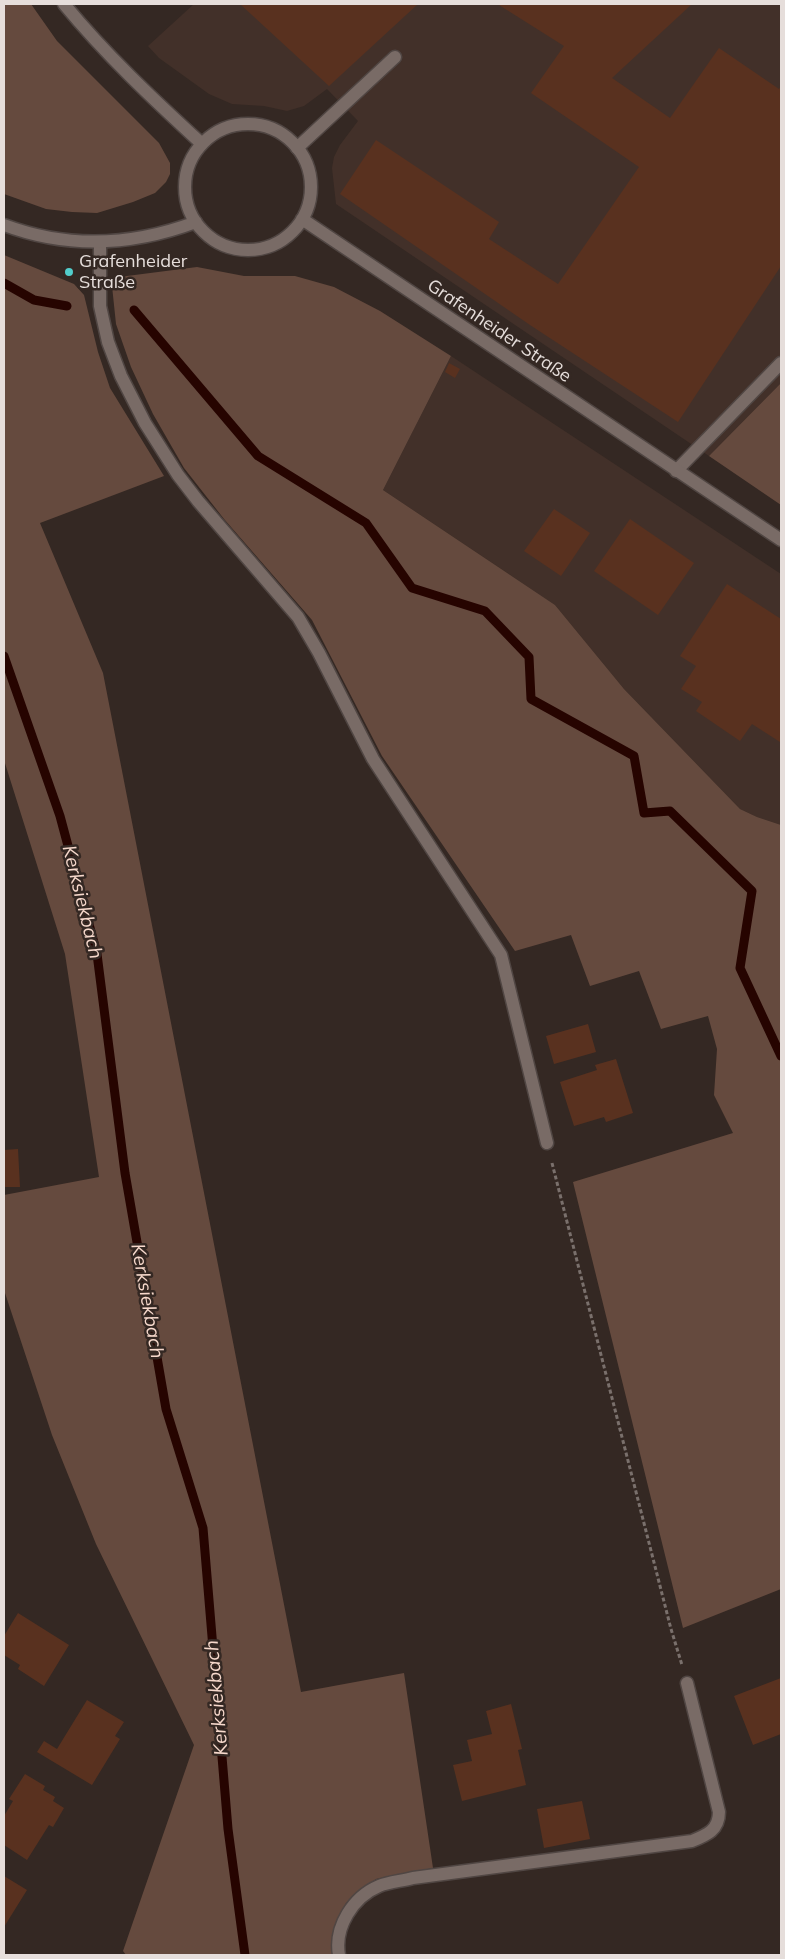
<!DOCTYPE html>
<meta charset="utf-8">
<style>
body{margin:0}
#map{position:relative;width:785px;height:1959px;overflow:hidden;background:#342823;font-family:Mulish,sans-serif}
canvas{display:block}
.frame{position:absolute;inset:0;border:5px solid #e6dedb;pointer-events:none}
</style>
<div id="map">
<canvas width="785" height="1959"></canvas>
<div class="frame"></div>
</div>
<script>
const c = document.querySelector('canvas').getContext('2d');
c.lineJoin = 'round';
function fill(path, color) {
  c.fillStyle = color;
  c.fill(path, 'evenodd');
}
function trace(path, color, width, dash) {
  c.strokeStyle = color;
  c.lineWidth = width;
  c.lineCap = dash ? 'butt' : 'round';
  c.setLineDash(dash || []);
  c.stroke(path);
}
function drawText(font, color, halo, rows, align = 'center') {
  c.font = font + ' Mulish,sans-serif';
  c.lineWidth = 5;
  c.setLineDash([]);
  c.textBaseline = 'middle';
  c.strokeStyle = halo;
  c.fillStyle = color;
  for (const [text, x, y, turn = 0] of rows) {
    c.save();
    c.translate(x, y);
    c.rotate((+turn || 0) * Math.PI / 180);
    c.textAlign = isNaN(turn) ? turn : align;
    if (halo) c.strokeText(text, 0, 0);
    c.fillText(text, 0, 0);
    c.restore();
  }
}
const built = new Path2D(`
 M194,4H781V383L709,456L336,204L332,168L334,157L340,145L358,121L327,89L304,106L287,111L264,106L232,104L209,94L159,58L148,46Z
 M451,356L781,574V825L757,817L740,809L624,689L555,605L383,490Z`);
const green = new Path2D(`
 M4,4H31L57,41L159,143L170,163V174L166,182L155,193L133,202L97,213L72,212L46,209L4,194Z
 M4,255L74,284L84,295L98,352L110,388L164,476L40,523L103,673L301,1692L404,1673L433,1868L376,1879L346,1903L336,1929L335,1955H126L123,1951L194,1745L96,1544L52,1435L4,1290V1195L99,1177L65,954L4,760Z
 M197,267L244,276H295L334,287L380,311L451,356L383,490L555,605L624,689L740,809L757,817L781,825V1589L683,1628L573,1182L733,1133L714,1095L717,1049L708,1016L661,1029L639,971L590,986L571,935L515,951L382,756L312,620L224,519L184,468L153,414L131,367L116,324L112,286L119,277Z
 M781,383V505L709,456Z`);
const stream = new Path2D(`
 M4,283L34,300L67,306
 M134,310L258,456L366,523L412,588L485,611L529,657L531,699L634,756L644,813L670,811L752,891L740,968L781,1056
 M4,656L60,816L97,954L125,1173L166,1409L203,1528L228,1829L245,1955`);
const building = new Path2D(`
 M240,4H418L329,86Z
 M501,4H692L612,78L670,118L719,48L779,89L781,86V266L678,422L530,325L340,194L376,140L499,222L489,239L558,284L639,167L531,93L564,46L499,5Z
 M449,363L460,369L455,378L445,372Z
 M554,509L590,533L561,576L524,551Z
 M630,519L694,563L658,615L594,571Z
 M727,584L781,619L780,742L752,724L740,741L696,711L702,702L681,689L696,666L680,656Z
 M588,1024L596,1052L554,1064L546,1036Z
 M616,1059L633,1113L606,1122L604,1117L574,1126L560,1082L597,1070L595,1065Z
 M18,1149L20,1187H4V1150Z
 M18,1613L69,1645L44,1686L18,1669L20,1665L4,1655V1636Z
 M781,1678V1734L753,1745L734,1696Z
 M87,1700L124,1722L115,1736L120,1739L92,1785L37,1752L44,1741L57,1749Z
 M511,1704L522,1749L518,1750L526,1785L462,1801L453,1765L472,1761L467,1740L492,1734L486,1711Z
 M25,1774L45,1786L43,1790L55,1797L53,1801L64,1808L53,1827L49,1825L27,1860L4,1845V1816L13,1801L9,1799Z
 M582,1801L590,1839L544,1848L537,1809Z
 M4,1876L27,1890L4,1927Z`);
const path = new Path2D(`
 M552,1163L671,1629L682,1665`);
const lane = new Path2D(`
 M297,148L395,57
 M100,243V306L108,342L121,376L145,423L178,475L198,501L298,617L319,653L373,759L501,955L547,1143
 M676,471L781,363
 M339,1955C334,1927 353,1897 379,1886C389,1882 402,1881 413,1878L692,1841C707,1835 719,1830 719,1812L687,1683`);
const street = new Path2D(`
 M64,4C106,55 153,99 202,144
 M185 187a63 63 0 1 1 126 0a63 63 0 1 1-126 0Z
 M302,219L781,540
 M4,225C68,249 132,246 196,222`);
const markers = [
 [69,272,5,"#52cdcb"]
];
const poiNames = [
 ["Grafenheider",79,262],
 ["Straße",79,283]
];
const streetNames = [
 ["Grafenheider Straße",499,331,34]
];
const waterNames = [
 ["Kerksiekbach",82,902,76],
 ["Kerksiekbach",147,1301,80],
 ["Kerksiekbach",217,1698,-95]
];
fill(built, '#423029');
fill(green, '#654a3e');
trace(stream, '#260400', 9);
fill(building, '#59311f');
trace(lane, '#504643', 15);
trace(street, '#504643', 15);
trace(path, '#7a706c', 3, [4, 2.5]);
trace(lane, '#796b66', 12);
trace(street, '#796b66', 12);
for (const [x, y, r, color] of markers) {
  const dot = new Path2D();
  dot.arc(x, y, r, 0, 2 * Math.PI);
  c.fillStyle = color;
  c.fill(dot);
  trace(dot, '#342823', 2);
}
drawText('18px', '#e6dedb', '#342823', poiNames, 'left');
drawText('18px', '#e6dedb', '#342823', streetNames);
drawText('italic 19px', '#f7d9cc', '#342823', waterNames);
</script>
